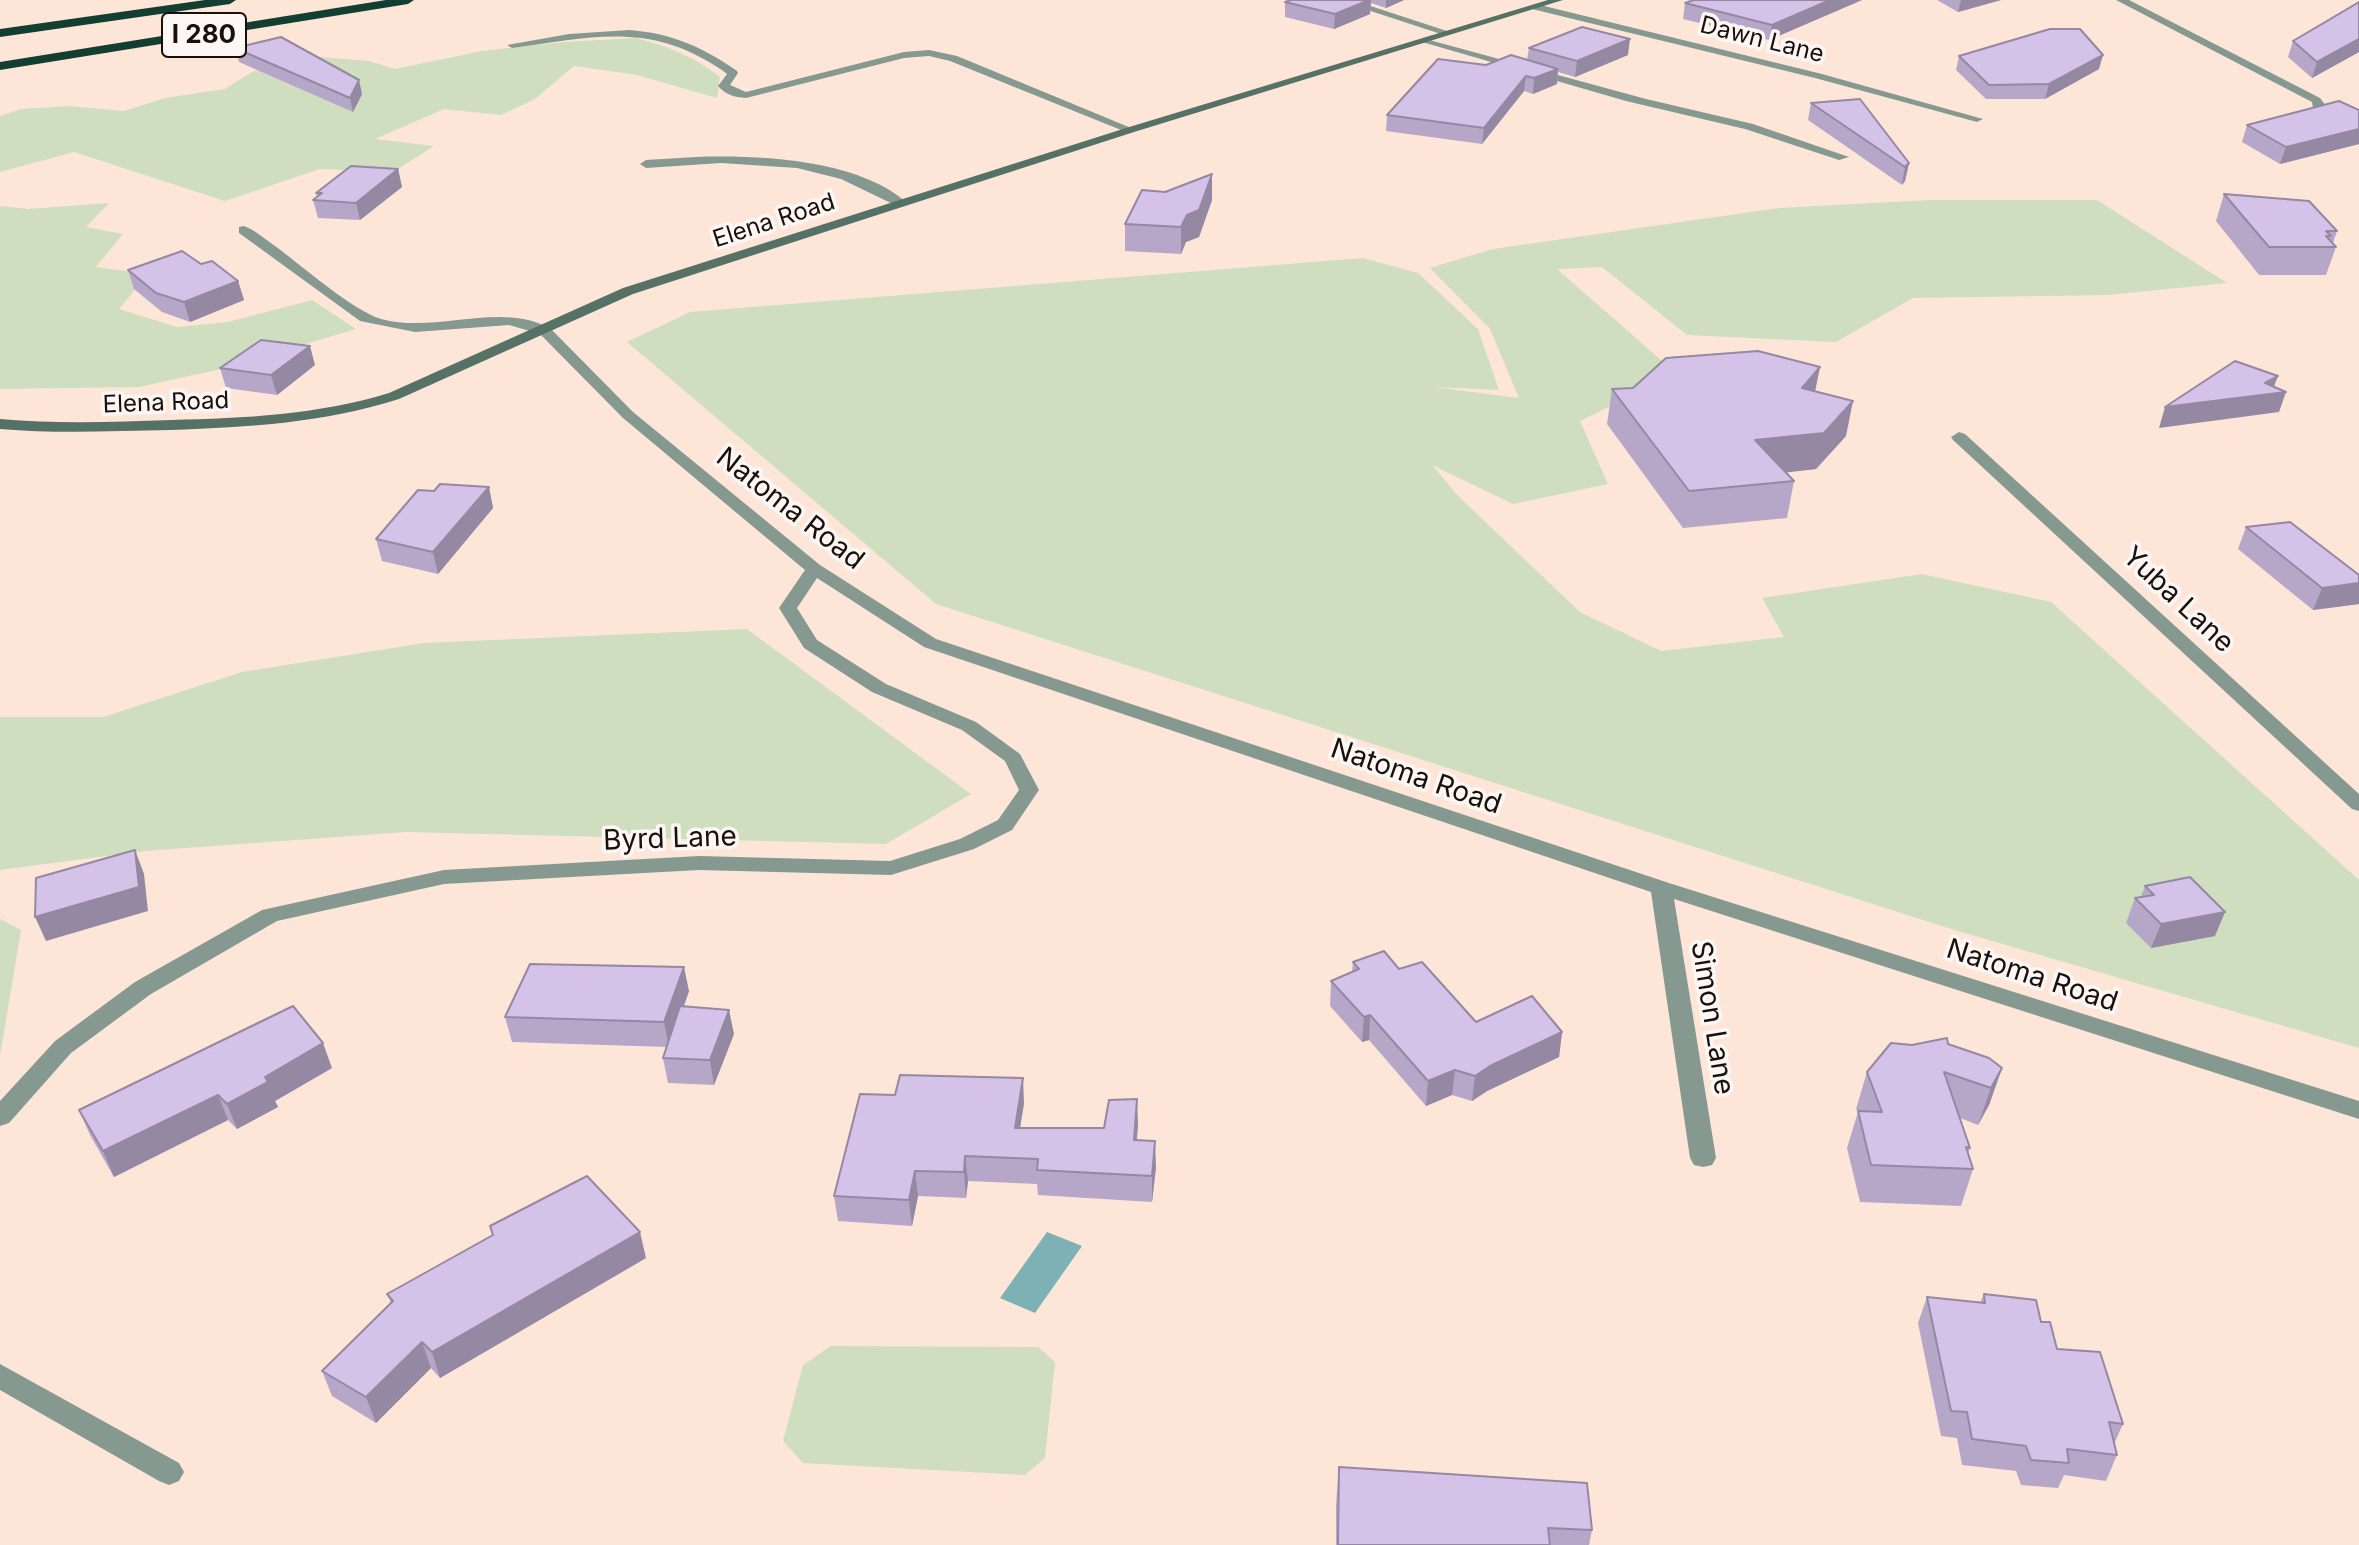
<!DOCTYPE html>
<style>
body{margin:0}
canvas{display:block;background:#fde6d8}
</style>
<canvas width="2359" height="1545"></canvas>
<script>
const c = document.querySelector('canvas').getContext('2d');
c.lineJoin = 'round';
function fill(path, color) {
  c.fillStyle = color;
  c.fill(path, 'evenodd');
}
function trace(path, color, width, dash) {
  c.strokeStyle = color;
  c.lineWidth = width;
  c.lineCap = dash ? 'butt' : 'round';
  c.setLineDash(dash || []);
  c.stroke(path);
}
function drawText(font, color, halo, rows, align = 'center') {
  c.font = font + ' Inter,sans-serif';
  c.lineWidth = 7;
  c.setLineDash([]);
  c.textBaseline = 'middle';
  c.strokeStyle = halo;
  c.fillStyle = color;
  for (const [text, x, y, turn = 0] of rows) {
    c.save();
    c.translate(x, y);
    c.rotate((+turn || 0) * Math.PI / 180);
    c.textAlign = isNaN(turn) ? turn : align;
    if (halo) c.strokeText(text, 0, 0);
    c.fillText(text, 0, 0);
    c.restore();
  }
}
const green = new Path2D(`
 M636,38C667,46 695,57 720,77L717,98L637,75L574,66L535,99L501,115L444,109L375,139L434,146L393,172L320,169L225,201L74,152L0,172V116L21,109L68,106L124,111L165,98L225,89L252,72L308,56L369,61L395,69L482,51L564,42Z
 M1930,200H2097L2227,283L2108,295L1913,298L1836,342L1687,335L1602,267L1557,269L1677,374L1580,421L1608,484L1513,504L1432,465L1458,496L1580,612L1661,651L1784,637L1762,598L1922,574L2051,602L2359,880V1048L1951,929L936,604L627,342L690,312L1363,258L1418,273L1478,329L1499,390L1433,387L1519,398L1490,329L1430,268L1493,249L1779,208Z
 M109,203L86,227L123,234L96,267L148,274L119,309L177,327L228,322L312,300L356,329L221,369L139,387L0,389V206L28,209Z
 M747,629L971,794L886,844L406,832L145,851L0,870V717H103L242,672L424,643Z
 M0,919L21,930L0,1056Z
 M831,1346L1038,1347L1055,1362L1045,1458L1025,1475L803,1463L783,1441L803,1365Z`);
const water = new Path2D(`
 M1047,1232L1082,1246L1035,1313L1000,1298Z`);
const street = new Path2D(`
 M1337,0H1352L1453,33L1444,35Z
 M2116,0H2129L2320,98L2326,106L2324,112L2314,114L2312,102Z
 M1536,4L1822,74L1983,119L1977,122L1815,78L1532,9V5Z
 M629,30C671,33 703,47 737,71L738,73L730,85L746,92L904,52L929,50L957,56L1136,130L1126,132L950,61L929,56L904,58L746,98C734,97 726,95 718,86L727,74L722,70C649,21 594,37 512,48L507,45L569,34Z
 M1422,38L1646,99L1753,124L1849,157L1839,160L1745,129L1626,101L1422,42Z
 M696,157C759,155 858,159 907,203L897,206L841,179L797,168L721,163L646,168L640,164L646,160Z
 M244,226C255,230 265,239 275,246C301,265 352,310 381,319C437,334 497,301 550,328L633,412L820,565L936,639L1669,883L2359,1101V1119L1674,899L1716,1158L1712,1165L1703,1167L1694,1165L1690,1158L1651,892L924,647L817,578L797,608L817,640L886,684L976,722L1020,754L1039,790L1012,830L974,849L891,875L699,870L444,884L277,921L151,994L71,1053L9,1123L0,1126V1101L55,1041L135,982L262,910L444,870L699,856L890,861L960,839L998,820L1019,790L1005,761L962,730L872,692L804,648L779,608L805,570L623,418L540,334L509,325L415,332L360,321L239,233V227Z
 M1959,432L1965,434L2359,794V811L2352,809L1953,440L1951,437Z
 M0,1364L179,1463L184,1472L179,1481L169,1485L159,1481L0,1390Z`);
const secondary = new Path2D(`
 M1548,0H1563L1134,132L633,294L399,399C324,423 249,427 171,430C114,431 57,434 0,429V419C57,424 114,422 171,420C245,418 317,415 389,393L623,288L1126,128Z`);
const highway = new Path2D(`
 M205,0H236L230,4L0,37V29Z
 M386,0H414L408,4L0,70V62Z`);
const wall = new Path2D(`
 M1291,0H1404L1386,8L1371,3L1370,14L1334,29L1285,17V2Z
 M1694,0H1862L1769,40L1683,19L1685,3Z
 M1937,0H2001L1958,12Z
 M2359,2V52L2312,78L2288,57L2293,41Z
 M235,48L362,94L353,112L239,62Z
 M1529,48L1628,55L1575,77L1558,72L1557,84L1533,94L1524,91L1482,144L1386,131L1387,115L1486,65L1527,60Z
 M1959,56L2099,69L2045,99H1986L1956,70Z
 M1811,103L1909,163L1905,181L1902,185L1808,120Z
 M2359,110V144L2280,164L2242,142L2247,125Z
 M398,169L402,187L360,220L318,218L313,200L317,197L316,193Z
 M2224,194L2337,231L2333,243L2336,247L2326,275H2259L2216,221Z
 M1212,200L1199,237L1186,242L1181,254L1125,251V224Z
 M128,270L238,281L244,300L190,322L162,312L134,289Z
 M315,365L277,395L226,388L220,368Z
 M1612,389L1815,391L1846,436L1816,469L1786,472L1794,481L1787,518L1683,528L1607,424Z
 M489,487L493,508L438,574L382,561L376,539L434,491Z
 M2246,527L2359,575V604L2313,610L2238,549Z
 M2145,886L2215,936L2151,948L2126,923L2135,898L2141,897Z
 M1353,962L1399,969L1476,1022L1562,1032L1559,1057L1487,1091L1472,1101L1452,1095L1426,1106L1369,1040L1362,1042L1330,1006L1331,981L1352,972Z
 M689,991L684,1006L734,1034L714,1085L668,1083L663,1058L667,1047L512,1042L505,1017Z
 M1948,1044L2002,1068L1989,1105L1978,1125L1960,1118L1970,1148L1968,1153L1973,1169L1961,1206L1860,1202L1847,1148L1858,1112L1856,1109L1867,1072Z
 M332,1068L275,1101L278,1107L237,1129L228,1120L114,1177L90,1135L79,1110Z
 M1024,1103L1020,1128H1104L1138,1124L1137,1141L1156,1167L1152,1202L1038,1195L1037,1184L968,1181L966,1198L918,1196L912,1226L838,1221L834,1196Z
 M646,1258L440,1378L431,1368L376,1423L332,1396L322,1371L391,1303L387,1294Z
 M1984,1294L2041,1322L2057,1349L2123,1424L2114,1444L2117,1455L2106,1481L2064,1475L2058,1488L2021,1485L2016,1471L1962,1465L1957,1438L1941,1436L1918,1323L1927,1297L1980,1303Z
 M1339,1467L1592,1530L1589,1545H1336V1504Z`);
const shadedWall = new Path2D(`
 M1369,0H1371L1370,14L1334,29L1335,14Z
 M1386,0H1404L1386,8Z
 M1830,0H1862L1769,40L1772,25Z
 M1961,0H2001L1958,12Z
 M1630,39L1628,55L1575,77L1577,61Z
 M2359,39V52L2312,78L2317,62Z
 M2103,55L2099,69L2045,99L2049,84Z
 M1558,69L1557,84L1533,94L1534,78Z
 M1526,76L1524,91L1482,144L1484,128Z
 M359,80L362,94L353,112L350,98Z
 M2359,129V144L2280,164L2286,147Z
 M1909,163L1905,181L1902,185L1905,167Z
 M398,169L402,187L360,220L356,203Z
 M1212,174V200L1199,237L1186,242L1181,254V227L1187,215Z
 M238,281L244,300L190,322L184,302Z
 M310,346L315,365L277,395L271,375Z
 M1820,367L1813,402L1802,388Z
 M2278,376L2271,394L2286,392L2279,412L2159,428L2165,407L2265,383Z
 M1853,401L1846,436L1816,469L1748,477L1755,440Z
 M489,487L493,508L438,574L433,552Z
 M2359,583V604L2313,610L2322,588Z
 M135,850L144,874L148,911L46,941L35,917Z
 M2225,912L2215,936L2151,948L2161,924Z
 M684,967L689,991L669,1047L664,1022Z
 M729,1010L734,1034L714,1085L710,1060Z
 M1370,1015L1369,1040L1362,1042L1364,1017Z
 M1562,1032L1559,1057L1487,1091L1472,1101L1475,1076L1490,1066Z
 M323,1043L332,1068L275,1101L278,1107L237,1129L227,1104L265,1077Z
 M2002,1068L1989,1105L1978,1125L1991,1088Z
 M1455,1070L1452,1095L1426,1106L1428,1081Z
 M1023,1078L1024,1103L1016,1153L1015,1128Z
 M218,1095L228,1120L114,1177L103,1151Z
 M1137,1099L1138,1124L1134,1166V1140Z
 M1155,1141L1156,1167L1152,1202V1176Z
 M965,1156L968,1181L966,1198L964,1172Z
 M915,1171L918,1196L912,1226L909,1200Z
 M640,1232L646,1258L440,1378L432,1352Z
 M422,1342L431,1368L376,1423L366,1397Z`);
const building = new Path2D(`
 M1291,0H1369L1335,14L1285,2Z
 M1694,0H1830L1772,25L1685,3Z
 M2359,2V39L2317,62L2293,41Z
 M1582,27L1630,39L1577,61L1529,48Z
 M2050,29H2080L2103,55L2049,84L1989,85L1959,56Z
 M281,37L359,80L350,98L235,48Z
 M1511,55L1558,69L1534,78L1526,76L1484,128L1387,115L1438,59L1486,65Z
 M1860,99L1909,163L1905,167L1811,103Z
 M2339,101L2359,110V129L2286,147L2247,125Z
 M351,166L398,169L356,203L313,200L322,193H316Z
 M1212,174L1199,210L1187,215L1181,227L1125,224L1142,190L1165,192Z
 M2224,194L2309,201L2337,231H2326L2331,236H2326L2336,247H2269Z
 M182,251L201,264L212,261L238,281L184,302L156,293L128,270Z
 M261,340L310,346L271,375L220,368Z
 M1758,351L1820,367L1802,388L1853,401L1824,433L1755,440L1794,481L1689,491L1612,389L1633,388L1666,358Z
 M2235,361L2278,376L2265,383L2286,392L2165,407Z
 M440,484L489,487L433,552L376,539L418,490L434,491Z
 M2290,522L2359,575V583L2322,588L2246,527Z
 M135,850L139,887L35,917L36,878Z
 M2190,877L2225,912L2161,924L2135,898L2154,895L2145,886Z
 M1384,951L1399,969L1422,962L1476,1022L1532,996L1562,1032L1490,1066L1475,1076L1455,1070L1428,1081L1370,1015L1364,1017L1331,981L1359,969L1353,962Z
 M530,964L684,967L664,1022L505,1017Z
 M293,1006L323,1043L265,1077L268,1082L227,1104L218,1095L103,1151L79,1110Z
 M680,1006L729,1010L710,1060L663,1058Z
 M1947,1038L1948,1044L1989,1058L2002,1068L1991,1088L1944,1072L1970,1148L1966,1147L1973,1169L1871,1165L1858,1111L1882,1112L1867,1072L1891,1043L1912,1045Z
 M900,1075L1023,1078L1015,1128H1104L1109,1100L1137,1099L1134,1140L1155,1141L1152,1176L1037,1170L1038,1159L965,1156L964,1172L915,1171L909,1200L834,1196L860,1094L895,1095Z
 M587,1176L640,1232L432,1352L422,1342L366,1397L322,1371L393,1301L387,1294L493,1235L490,1226Z
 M1984,1294L2036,1300L2041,1322H2050L2057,1349L2100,1352L2123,1424L2109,1422L2117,1455L2067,1449L2069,1463L2031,1460L2026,1446L1972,1439L1967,1412L1951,1411L1927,1297L1985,1303Z
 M1339,1467L1587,1483L1592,1530L1548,1528L1550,1545H1338Z`);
const farStreetnames = [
 ["Dawn Lane",1762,40,14],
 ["Elena Road",774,221,-18],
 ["Elena Road",166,403,-2]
];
const shields = [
 [204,35,84]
];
const shieldNames = [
 ["I 280",204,35]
];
const streetNames = [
 ["Natoma Road",790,509,38],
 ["Yuba Lane",2178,600,43],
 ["Natoma Road",1416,777,19],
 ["Byrd Lane",670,839,-2],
 ["Natoma Road",2032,976,18],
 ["Simon Lane",1712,1018,81]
];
fill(green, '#cedebe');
fill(water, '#7db1b5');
fill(street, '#869991');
fill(secondary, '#567267');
fill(highway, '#123f31');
fill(wall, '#b6a7c8');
fill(shadedWall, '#9488a2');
fill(building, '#d4c2e8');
trace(building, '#9488a2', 2);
drawText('24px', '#17100b', '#fcf7f5', farStreetnames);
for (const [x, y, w] of shields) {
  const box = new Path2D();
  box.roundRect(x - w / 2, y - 22, w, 44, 6);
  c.fillStyle = '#fcf7f5';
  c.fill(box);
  trace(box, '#17100b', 2);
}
drawText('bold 26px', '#17100b', null, shieldNames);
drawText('28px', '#17100b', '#fcf7f5', streetNames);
</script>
